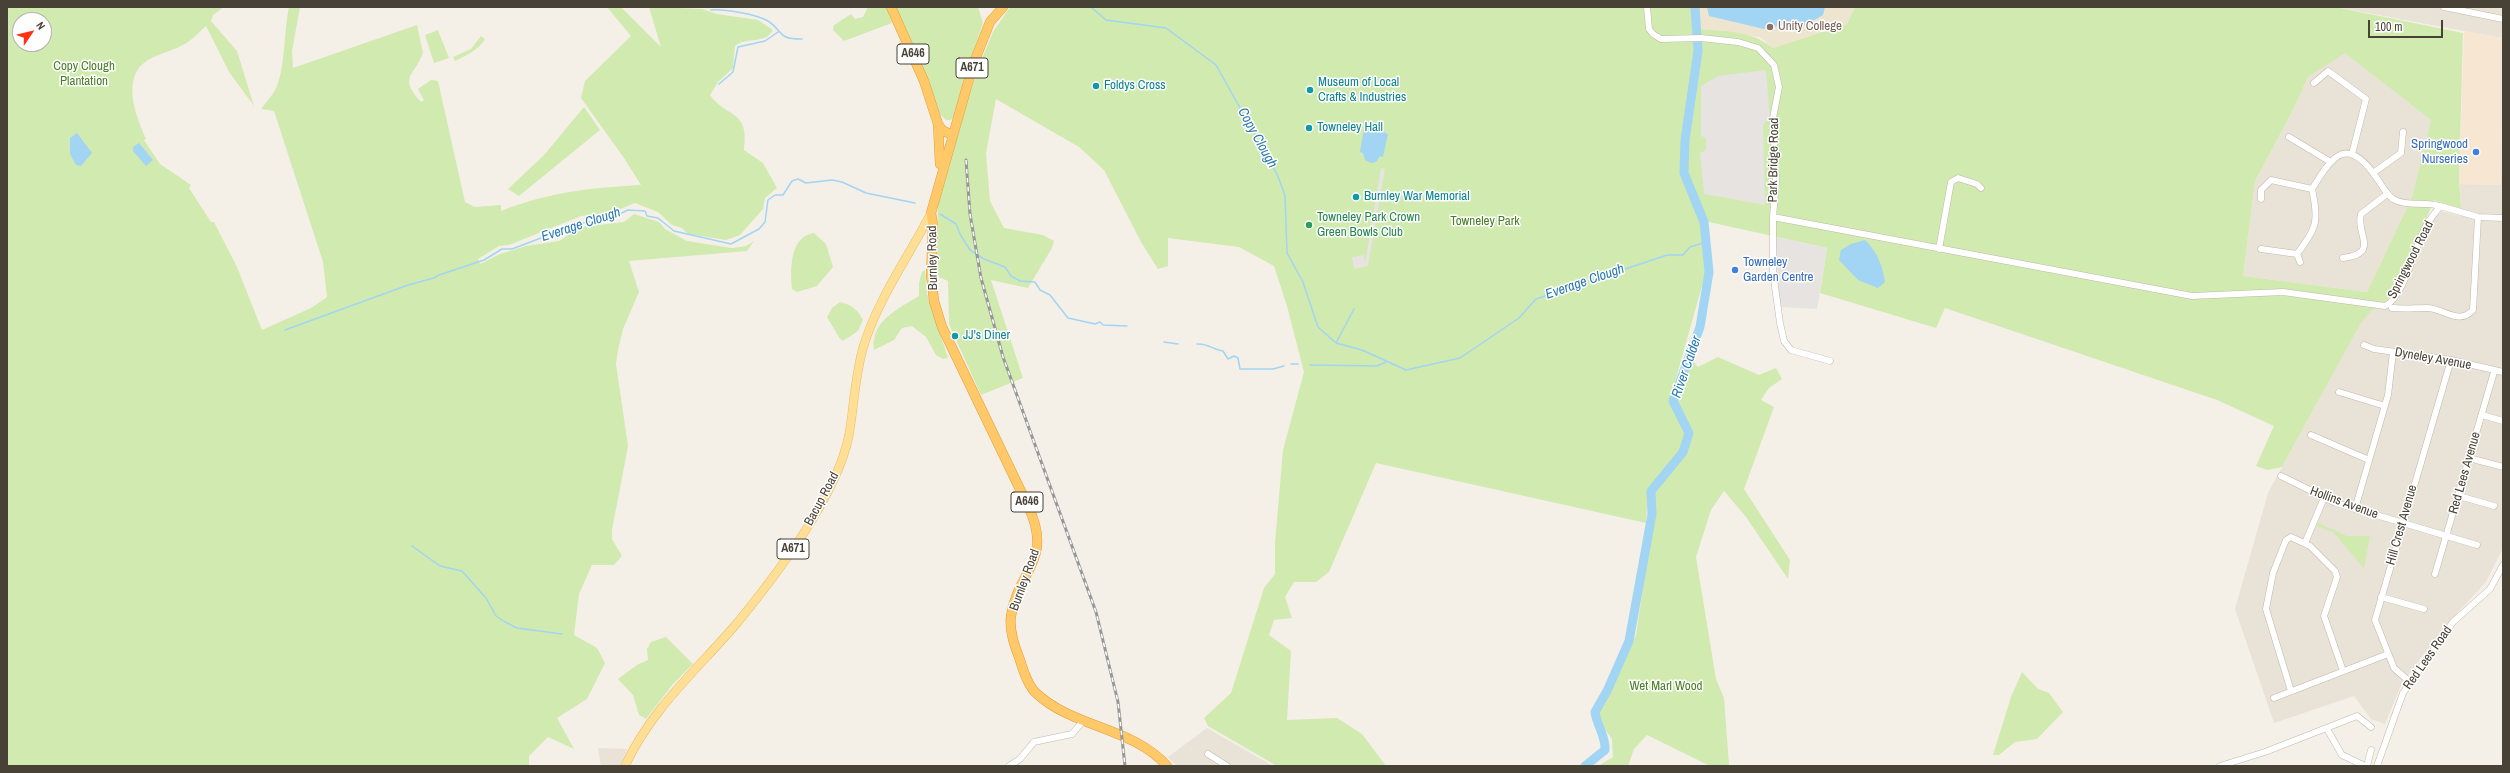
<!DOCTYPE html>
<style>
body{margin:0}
#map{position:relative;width:2510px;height:773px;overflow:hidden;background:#f4f0e8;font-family:"Archivo Narrow",sans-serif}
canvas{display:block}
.frame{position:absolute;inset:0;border:8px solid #484136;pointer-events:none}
.north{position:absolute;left:12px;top:12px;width:40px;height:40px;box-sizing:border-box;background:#fff;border:1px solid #b6b3af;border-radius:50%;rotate:55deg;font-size:11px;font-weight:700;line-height:16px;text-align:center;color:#484136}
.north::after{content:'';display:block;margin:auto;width:14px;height:18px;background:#ff3114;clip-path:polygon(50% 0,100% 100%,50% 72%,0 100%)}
.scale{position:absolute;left:2368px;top:20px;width:75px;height:18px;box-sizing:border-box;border:2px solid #484136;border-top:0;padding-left:5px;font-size:12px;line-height:14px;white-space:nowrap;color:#484136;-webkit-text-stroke:3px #fff;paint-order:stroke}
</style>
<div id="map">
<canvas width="2510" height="773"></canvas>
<div class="frame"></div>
<div class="north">N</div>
<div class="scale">100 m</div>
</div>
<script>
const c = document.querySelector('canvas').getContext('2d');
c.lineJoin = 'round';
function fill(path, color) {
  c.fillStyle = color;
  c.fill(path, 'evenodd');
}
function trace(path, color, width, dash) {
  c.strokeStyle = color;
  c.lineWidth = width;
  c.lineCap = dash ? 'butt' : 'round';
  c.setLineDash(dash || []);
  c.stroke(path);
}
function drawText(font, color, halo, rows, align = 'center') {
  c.font = font + ' "Archivo Narrow",sans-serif';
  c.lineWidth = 3;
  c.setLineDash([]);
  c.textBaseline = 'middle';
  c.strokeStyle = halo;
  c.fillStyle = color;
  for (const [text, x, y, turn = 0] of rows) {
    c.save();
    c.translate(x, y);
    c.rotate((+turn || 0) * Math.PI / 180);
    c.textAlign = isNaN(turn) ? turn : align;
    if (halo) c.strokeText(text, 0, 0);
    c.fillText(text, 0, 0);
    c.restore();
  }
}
const residential = new Path2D(`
 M2336,7H2503V38L2464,31Z
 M2345,52L2431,120L2412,197L2367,292L2243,276L2255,181L2293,110L2308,77Z
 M2503,77V548L2486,582L2448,623L2402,683L2385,724L2371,719L2354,696L2274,723L2235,609L2268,493L2365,314L2441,211L2461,216L2460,184L2501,185Z
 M1207,728L1273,766H1177L1168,757Z
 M598,748L627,749L621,766H601Z`);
const commercial = new Path2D(`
 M2464,31L2503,38L2501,185L2460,184L2459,179Z`);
const education = new Path2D(`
 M1700,7H1855L1847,24L1773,48L1760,37L1699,29Z`);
const green = new Path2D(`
 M7,7H224L213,15L211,21L237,51L254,106L229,72L206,26C200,31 194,38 188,42C176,50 160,53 148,60C120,77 136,116 146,139L144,140L160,164L191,185L189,188L211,222H214L237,267L262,330L311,308L327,297L323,262L274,111L261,109C266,102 273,95 276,88C285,71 284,29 289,7H300L292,51L293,68L417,25L423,53C414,77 398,76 421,102L424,100L418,89L431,80L438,81L465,202L475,207L501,205V211C550,192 588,188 641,185L624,158L581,98L585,81L631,36L607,7H621L661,47L649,7L702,9L717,14L758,20L773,30C765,45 747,36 735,46L733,68L718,82L710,95C726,118 750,109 744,150L763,163L777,188L765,198L763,209L740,235L726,240L688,234L682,228L672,225L658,212L635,203L613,212L581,216L509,245L499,246L478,259L480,264L500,254L526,246L559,241L581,227L624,222L634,214L659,222L665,229L687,241L732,248L746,246L754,241L747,251L629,261L639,292L623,329L618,350L616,364L628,446L612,530V539L622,556L614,565H592L579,594L574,635L597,648L605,663L587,699L557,718L574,749L548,737L529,756V766H7ZM20,20H44V44H20Z
 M868,7H886L892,23L844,41L833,30L834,25L851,14L855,19L863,17Z
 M896,7H978L983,23L963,81L955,115L951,120H946L939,113L923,66Z
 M1010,7H1700V29C1728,32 1750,30 1773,48L1847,24L1855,7H2335L2463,33L2459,179L2461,209L2434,200L2409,261L2385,303L2371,311L2360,324L2282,467L2267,470L2256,466L2274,426L2217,400L1945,308L1936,328L1820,293L1827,248L1700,220L1705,275L1670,400L1687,432L1682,450L1648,492L1646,523L1376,463L1329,572L1316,582H1294L1285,597L1292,618L1274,620L1269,635L1291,651L1287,720L1337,718L1362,734L1386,766H1277L1208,726L1204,718L1231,693L1264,588L1275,574V543L1283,450L1304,372L1287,306L1274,266L1239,247L1168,238V266L1158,269L1141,242L1104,170L1079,147L996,99L986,153L990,201L1004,228L1043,235L1054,241L1052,248L1028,288L991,280L1023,378L981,395L949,324L948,281L936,276L938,205L955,141L978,68L993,32ZM2345,53L2431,120L2412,197L2367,292L2243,276L2255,181L2293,110L2308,77Z
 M438,30L449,58L434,63L425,35Z
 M481,36L485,39C477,51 467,55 455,61L453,57L471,49Z
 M584,107L600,130L519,196L508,189L544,155Z
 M814,233L826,244L833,267L817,286L797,292L792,289C790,269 790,236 814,233Z
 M925,270L927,294L948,358L943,359L936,355L926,337L912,326L902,328L894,340L874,350C870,321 898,309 919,296V283L922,272Z
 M840,302C852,305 857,309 863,320L858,331L843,341L840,339L827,317L832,308Z
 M1689,357L1698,367L1718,357L1759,375L1776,368L1782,379L1769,388L1761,400L1774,407L1744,489L1790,560L1788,579L1746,517L1724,491L1711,510L1696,557L1716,679L1724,698L1729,765L1710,766L1647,735L1634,749L1628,766H1598L1613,757L1612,739L1598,720V707L1636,635L1653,520V492L1686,453L1692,432L1676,400Z
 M2318,523L2347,536H2370L2364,568L2333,532L2317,526Z
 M666,637L693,664L673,684L646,719L639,715L633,695L618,679L637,665L648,660L647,649L651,642Z
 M2022,672L2038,689L2049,693L2063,712L2037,739L2015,742L1999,755H1993L2011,697Z`);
const parking = new Path2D(`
 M1766,70L1770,117L1763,125L1765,205L1704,194L1700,153L1706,150V138L1701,136V86L1718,76Z
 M1381,168L1385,169L1368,266L1354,269L1352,257L1364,255L1365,263Z
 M1776,237L1827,248L1817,309L1779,307Z`);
const water = new Path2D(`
 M1707,7H1825L1823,15L1802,27L1783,25L1764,29L1709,16Z
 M1374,122L1381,124L1385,133L1388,134L1383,157L1380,156L1376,162L1371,163L1365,160L1363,153L1360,152L1364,129L1367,130Z
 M77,133L92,153L81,166L76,165L70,154V138Z
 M139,143L153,160L146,166L133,151V147Z
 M1865,240C1878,253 1882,265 1885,282L1878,288L1858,280L1839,260L1841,250L1851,244Z`);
const stream = new Path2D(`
 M1056,7H1072
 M1091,7L1106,20L1166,28L1216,65L1277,174L1285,195L1287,253L1303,282L1318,327L1336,343
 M711,10C724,9 756,14 768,21C785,32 776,39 802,39
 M719,84L733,72L738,47L765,41L778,32
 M940,214L956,224L960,234L970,250L984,259L1005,267L1011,276L1020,281L1035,282L1040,290L1050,295L1068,318L1095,324L1100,322L1103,325L1127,326
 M1354,309L1336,343L1362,350L1406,370L1460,358L1519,318L1536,299L1667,255H1683L1690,247L1706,242
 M285,330L408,285L434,278L439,275L484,260L502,249H512L578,224L611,218L628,210L645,211L647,216L658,218L674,231L731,244L759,229L765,222L768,200L775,195H783L792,181L798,179L806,183L832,180L842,182L866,193L915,203
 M1164,342L1178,344
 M1197,344C1208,343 1213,350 1223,351L1228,359L1234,356L1238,358L1240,369H1273L1284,366
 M1291,364H1298
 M1310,365L1377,366L1386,362
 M412,546L440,566L462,571L486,598L496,616L505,622L517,628L562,634`);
const river = new Path2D(`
 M1585,766L1605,750C1606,736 1597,726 1595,712L1607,691L1629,641L1652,514L1651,491L1683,452L1689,433L1673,401L1700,327L1709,272L1704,222L1684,173L1685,140L1698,51L1695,7`);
const minor = new Path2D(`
 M1647,7L1649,29L1653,34L1661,39L1701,38L1738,42L1758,48L1774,65L1779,87L1773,118L1776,181L1773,217V272L1780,323L1784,341L1791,350L1830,361
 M2444,7L2503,19
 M2314,83L2328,71L2366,99L2352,154
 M2289,137L2329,161
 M2373,173L2401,153L2403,132
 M2261,199V190L2271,180L2312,189
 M1773,217L2192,296L2283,292L2385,306C2403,299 2416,244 2426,226C2430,219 2436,212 2440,206L2478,217L2503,218
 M1939,249L1951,182L1958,178L1977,184L1981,188
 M2261,249L2297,254
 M2297,254C2317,228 2319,221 2312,189C2333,155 2347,135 2376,177C2381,184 2386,194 2393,199C2406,207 2425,201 2440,206
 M2297,254L2300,262
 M2343,258C2381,253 2355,234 2361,214L2387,194
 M2392,308C2404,309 2415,308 2427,308C2444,308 2458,326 2473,310L2478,217
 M2364,345L2374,349L2451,360L2503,372
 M2339,392L2385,406
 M2482,415L2503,421
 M2311,435L2369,460
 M2469,458L2503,467
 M2281,476L2336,503L2477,545
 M2459,496L2494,506
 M2355,509L2388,395L2393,352
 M2305,543L2324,498
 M2435,574L2494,372
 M2381,597L2424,609
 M2410,682L2394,668L2375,620L2451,360
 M2291,691L2266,609L2273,573L2286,540L2291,537L2310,546L2335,571L2337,577L2324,616L2343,671
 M2274,698L2388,654
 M2327,729L2342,755L2365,766
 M1208,754L1227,766
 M1009,766L1020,759L1034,742L1072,734L1084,720
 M2220,766L2265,752L2357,716L2371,727
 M2367,766L2371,750
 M2377,766L2403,693L2453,622L2490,589L2503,565`);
const major = new Path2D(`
 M625,766C651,709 698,669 738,622C764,590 790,556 812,520C828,493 843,465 849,435C854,406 855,376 863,348C877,300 908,258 931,213`);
const highway = new Path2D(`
 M891,7L924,81L938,124L942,130L952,135
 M1003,7L990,22L973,65L931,213L933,225L931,275L934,301L942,327L1029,508C1053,561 1018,570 1011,616C1009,631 1015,647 1020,660C1023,670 1028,686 1036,693C1073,728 1133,727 1167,766
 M938,124L940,164`);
const rail = new Path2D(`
 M966,160L970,214L981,278L1003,357L1096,612L1118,702L1125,766`);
const markers = [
 [1770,27,4,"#8d6e63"],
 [1096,86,4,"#0f9aa8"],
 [1310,90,4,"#0f9aa8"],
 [1309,128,4,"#0f9aa8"],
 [2476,152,4,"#3f7fe0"],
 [1356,197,4,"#0f9aa8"],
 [1309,225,4,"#2e9e5b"],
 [1735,270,4,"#3f7fe0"],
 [955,336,4,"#0f9aa8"]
];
const shields = [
 [913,54,32],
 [972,68,32],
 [1027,502,32],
 [793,549,32]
];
const shieldNames = [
 ["A646",913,54],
 ["A671",972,68],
 ["A646",1027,502],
 ["A671",793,549]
];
const educationNames = [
 ["Unity College",1778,27]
];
const parkNames = [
 ["Copy Clough",84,67],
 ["Plantation",84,82],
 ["Towneley Park",1485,222],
 ["Wet Marl Wood",1666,687]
];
const cultureNames = [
 ["Museum of Local",1318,83],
 ["Crafts & Industries",1318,98],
 ["Foldys Cross",1104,86],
 ["Towneley Hall",1317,128],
 ["Burnley War Memorial",1364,197],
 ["JJ's Diner",963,336]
];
const shopNames = [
 ["Springwood",2468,145],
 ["Nurseries",2468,160],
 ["Towneley",1743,263,"left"],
 ["Garden Centre",1743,278,"left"]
];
const streetNames = [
 ["Park Bridge Road",1774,160,-89],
 ["Burnley Road",933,258,-91],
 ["Springwood Road",2411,260,-63],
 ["Dyneley Avenue",2433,359,10],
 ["Red Lees Avenue",2465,473,-74],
 ["Bacup Road",822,499,-62],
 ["Hollins Avenue",2344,503,20],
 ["Hill Crest Avenue",2402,525,-74],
 ["Burnley Road",1025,580,-70],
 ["Red Lees Road",2428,658,-55]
];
const leisureNames = [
 ["Towneley Park Crown",1317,218],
 ["Green Bowls Club",1317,233]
];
const waterNames = [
 ["Copy Clough",1257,138,61],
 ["Everage Clough",581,225,-18],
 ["Everage Clough",1585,282,-19],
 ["River Calder",1687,367,-71]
];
fill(residential, '#e9e2d6');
fill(commercial, '#f7e6d2');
fill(education, '#eee5d1');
fill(green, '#d1eaaf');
fill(parking, '#e6e3e0');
fill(water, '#a2d4f3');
trace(stream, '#a2d4f3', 1.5);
trace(river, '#a2d4f3', 9);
trace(minor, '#c0b8aa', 7);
trace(major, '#e9bc62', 9);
trace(highway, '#e49d33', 10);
trace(minor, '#fff', 6);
trace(major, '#ffde96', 8);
trace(highway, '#ffc868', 9);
trace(rail, '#979797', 3);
trace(rail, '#fff', 1.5, [4.5]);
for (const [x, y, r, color] of markers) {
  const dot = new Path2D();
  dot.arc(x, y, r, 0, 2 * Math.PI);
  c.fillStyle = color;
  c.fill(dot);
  trace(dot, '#fff', 1.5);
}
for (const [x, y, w] of shields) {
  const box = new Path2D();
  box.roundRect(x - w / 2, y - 10, w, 20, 3);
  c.fillStyle = '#fff';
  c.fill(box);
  trace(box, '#484136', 1);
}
drawText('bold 12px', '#484136', null, shieldNames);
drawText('13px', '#785e54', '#fff', educationNames, 'left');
drawText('13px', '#4a7d26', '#fff', parkNames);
drawText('13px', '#0d838f', '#fff', cultureNames, 'left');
drawText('13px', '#366cbe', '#fff', shopNames, 'right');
drawText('13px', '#484136', '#fff', streetNames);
drawText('13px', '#27864d', '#fff', leisureNames, 'left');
drawText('italic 14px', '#297bb1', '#fff', waterNames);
</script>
